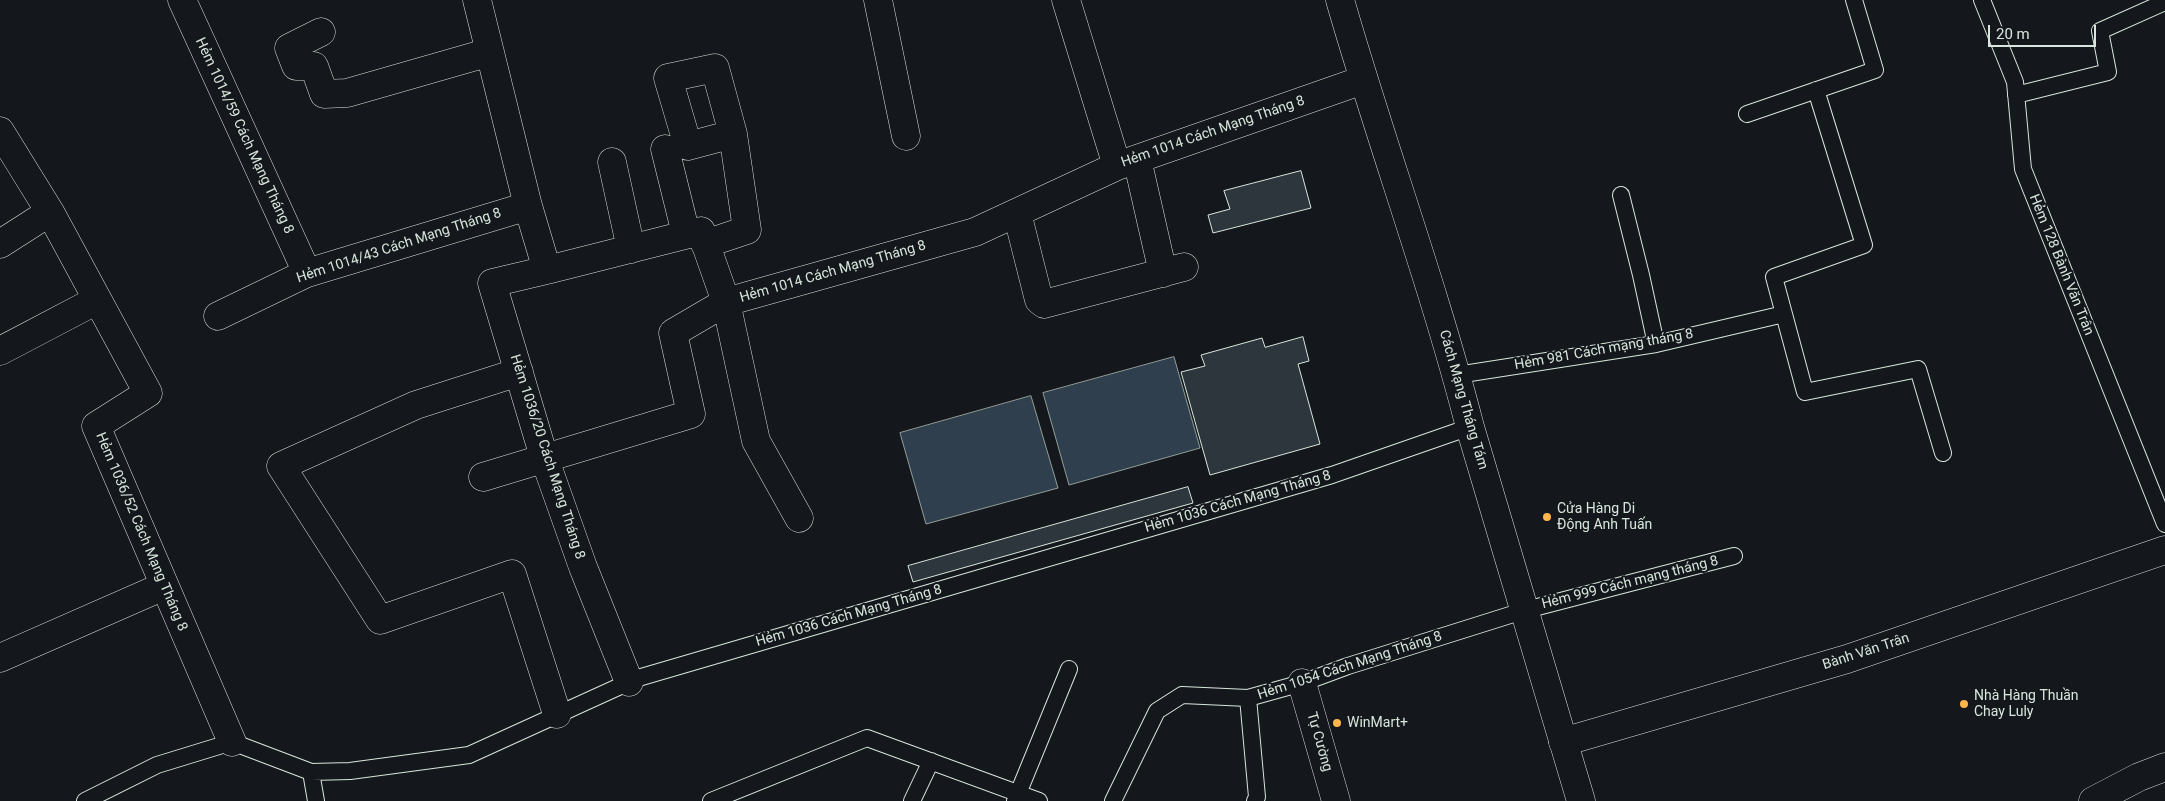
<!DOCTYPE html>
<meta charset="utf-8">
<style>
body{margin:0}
#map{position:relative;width:2165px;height:801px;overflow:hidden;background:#14181c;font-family:Roboto,sans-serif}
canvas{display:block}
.scale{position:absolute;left:1988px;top:25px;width:108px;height:22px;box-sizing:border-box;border:2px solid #d8e6dc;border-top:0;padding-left:6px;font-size:15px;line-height:18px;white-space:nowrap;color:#d8e6dc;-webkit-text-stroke:4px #14181c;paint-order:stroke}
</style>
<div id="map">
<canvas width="2165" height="801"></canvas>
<div class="scale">20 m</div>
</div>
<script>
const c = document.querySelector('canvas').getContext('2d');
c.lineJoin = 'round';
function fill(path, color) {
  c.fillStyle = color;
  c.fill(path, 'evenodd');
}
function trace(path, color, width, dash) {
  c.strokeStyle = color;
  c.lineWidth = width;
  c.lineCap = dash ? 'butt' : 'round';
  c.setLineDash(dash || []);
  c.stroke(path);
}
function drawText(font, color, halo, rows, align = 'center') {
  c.font = font + ' Roboto,sans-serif';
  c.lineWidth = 4;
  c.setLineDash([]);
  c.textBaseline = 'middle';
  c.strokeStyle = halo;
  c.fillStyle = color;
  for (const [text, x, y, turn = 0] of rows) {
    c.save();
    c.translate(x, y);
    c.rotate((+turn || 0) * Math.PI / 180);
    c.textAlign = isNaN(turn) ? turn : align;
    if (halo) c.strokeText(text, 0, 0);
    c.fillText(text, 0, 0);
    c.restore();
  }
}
const water = new Path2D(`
 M1174,357L1200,448L1069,485L1043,393Z
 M1031,396L1058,488L926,524L900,433Z`);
const building = new Path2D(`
 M1301,171L1311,208L1213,233L1208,215L1230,209L1224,191Z
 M1303,337L1309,361L1298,364L1320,444L1210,475L1181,372L1205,366L1201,355L1262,338L1265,347Z
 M1188,487L1193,503L913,582L908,566Z`);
const lane = new Path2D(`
 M1982,0L2015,82L2023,169L2165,524
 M1816,90L1864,245L1774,277L1805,392L1918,369L1943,453
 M2016,95L2108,72L2100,31L2165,2
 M1747,114L1875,70L1854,0
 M1621,195L1641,275L1656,344
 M1457,375L1656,344L1784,314
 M1248,698L1257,797L1255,801
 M311,772L316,801
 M85,801L157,765L232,742L311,772L350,771L469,755L638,678L1332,475L1470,427
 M711,801L867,738L1039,801
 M912,801L931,761
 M1015,801L1069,669
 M1113,801L1157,711L1182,695L1248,698L1302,683L1348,666L1526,610L1734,556`);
const street = new Path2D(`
 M182,0L307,273
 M477,0L528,206L547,270L701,231L726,302L975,232L1117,166L1363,80
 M878,0L906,136
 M1066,0L1117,166
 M321,32L289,48L296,66H314L324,94L347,93L490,52
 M0,131L50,212L148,393L96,426L232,742
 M665,149L686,234
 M1137,159L1163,273
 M612,162L631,249
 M1017,213L1039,300L1044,304L1184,267
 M0,244L50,212
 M705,244L747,230L733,134L715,68L668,78L688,146L733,134
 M547,270L492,283L544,457L583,567L629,682
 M218,316L307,273L528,206
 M0,351L97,300
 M519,372L416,405L281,466L380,620L512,574L557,714
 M483,477L691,414L673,333L726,302L756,441L799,518
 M0,658L164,586
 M1302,683L1336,801
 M2093,801L2139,777L2165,767`);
const secondary = new Path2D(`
 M1563,742L1847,659L2165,550`);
const primary = new Path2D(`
 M1340,0C1381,143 1433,283 1470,427L1581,801`);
const markers = [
 [1547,517,5,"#ffb74d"],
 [1964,704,5,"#ffb74d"],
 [1337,723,5,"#ffb74d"]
];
const streetNames = [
 ["Hẻm 1014 Cách Mạng Tháng 8",1213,132,-19],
 ["Hẻm 1014/59 Cách Mạng Tháng 8",244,136,65],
 ["Hẻm 1014/43 Cách Mạng Tháng 8",399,246,-18],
 ["Hẻm 128 Bành Văn Trân",2061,265,68],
 ["Hẻm 1014 Cách Mạng Tháng 8",833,272,-16],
 ["Hẻm 981 Cách mạng tháng 8",1604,350,-10],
 ["Cách Mạng Tháng Tám",1463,400,74],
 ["Hẻm 1036/20 Cách Mạng Tháng 8",547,457,72],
 ["Hẻm 1036 Cách Mạng Tháng 8",1238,502,-16],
 ["Hẻm 1036/52 Cách Mạng Tháng 8",141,532,67],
 ["Hẻm 999 Cách mạng tháng 8",1630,583,-14],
 ["Hẻm 1036 Cách Mạng Tháng 8",849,616,-16],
 ["Bành Văn Trân",1866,652,-18],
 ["Hẻm 1054 Cách Mạng Tháng 8",1350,666,-18],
 ["Tự Cường",1319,742,74]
];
const poiNames = [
 ["Cửa Hàng Di",1557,509],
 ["Động Anh Tuấn",1557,525],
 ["Nhà Hàng Thuần",1974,696],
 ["Chay Luly",1974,712],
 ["WinMart+",1347,723]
];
fill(water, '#2f3f4d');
trace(water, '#939e99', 1);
fill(building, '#2c363c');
trace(building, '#d8e6dc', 1);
trace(lane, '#d8e6dc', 18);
trace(street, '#d8e6dc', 29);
trace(secondary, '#d8e6dc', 29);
trace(primary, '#d8e6dc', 29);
trace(lane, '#14181c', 16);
trace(street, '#14181c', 28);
trace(secondary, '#14181c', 28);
trace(primary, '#14181c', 28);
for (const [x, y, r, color] of markers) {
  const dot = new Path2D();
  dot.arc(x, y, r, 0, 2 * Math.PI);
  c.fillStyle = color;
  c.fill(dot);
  trace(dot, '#14181c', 2);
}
drawText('14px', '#d8e6dc', '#14181c', streetNames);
drawText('14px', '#d8e6dc', '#14181c', poiNames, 'left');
</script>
